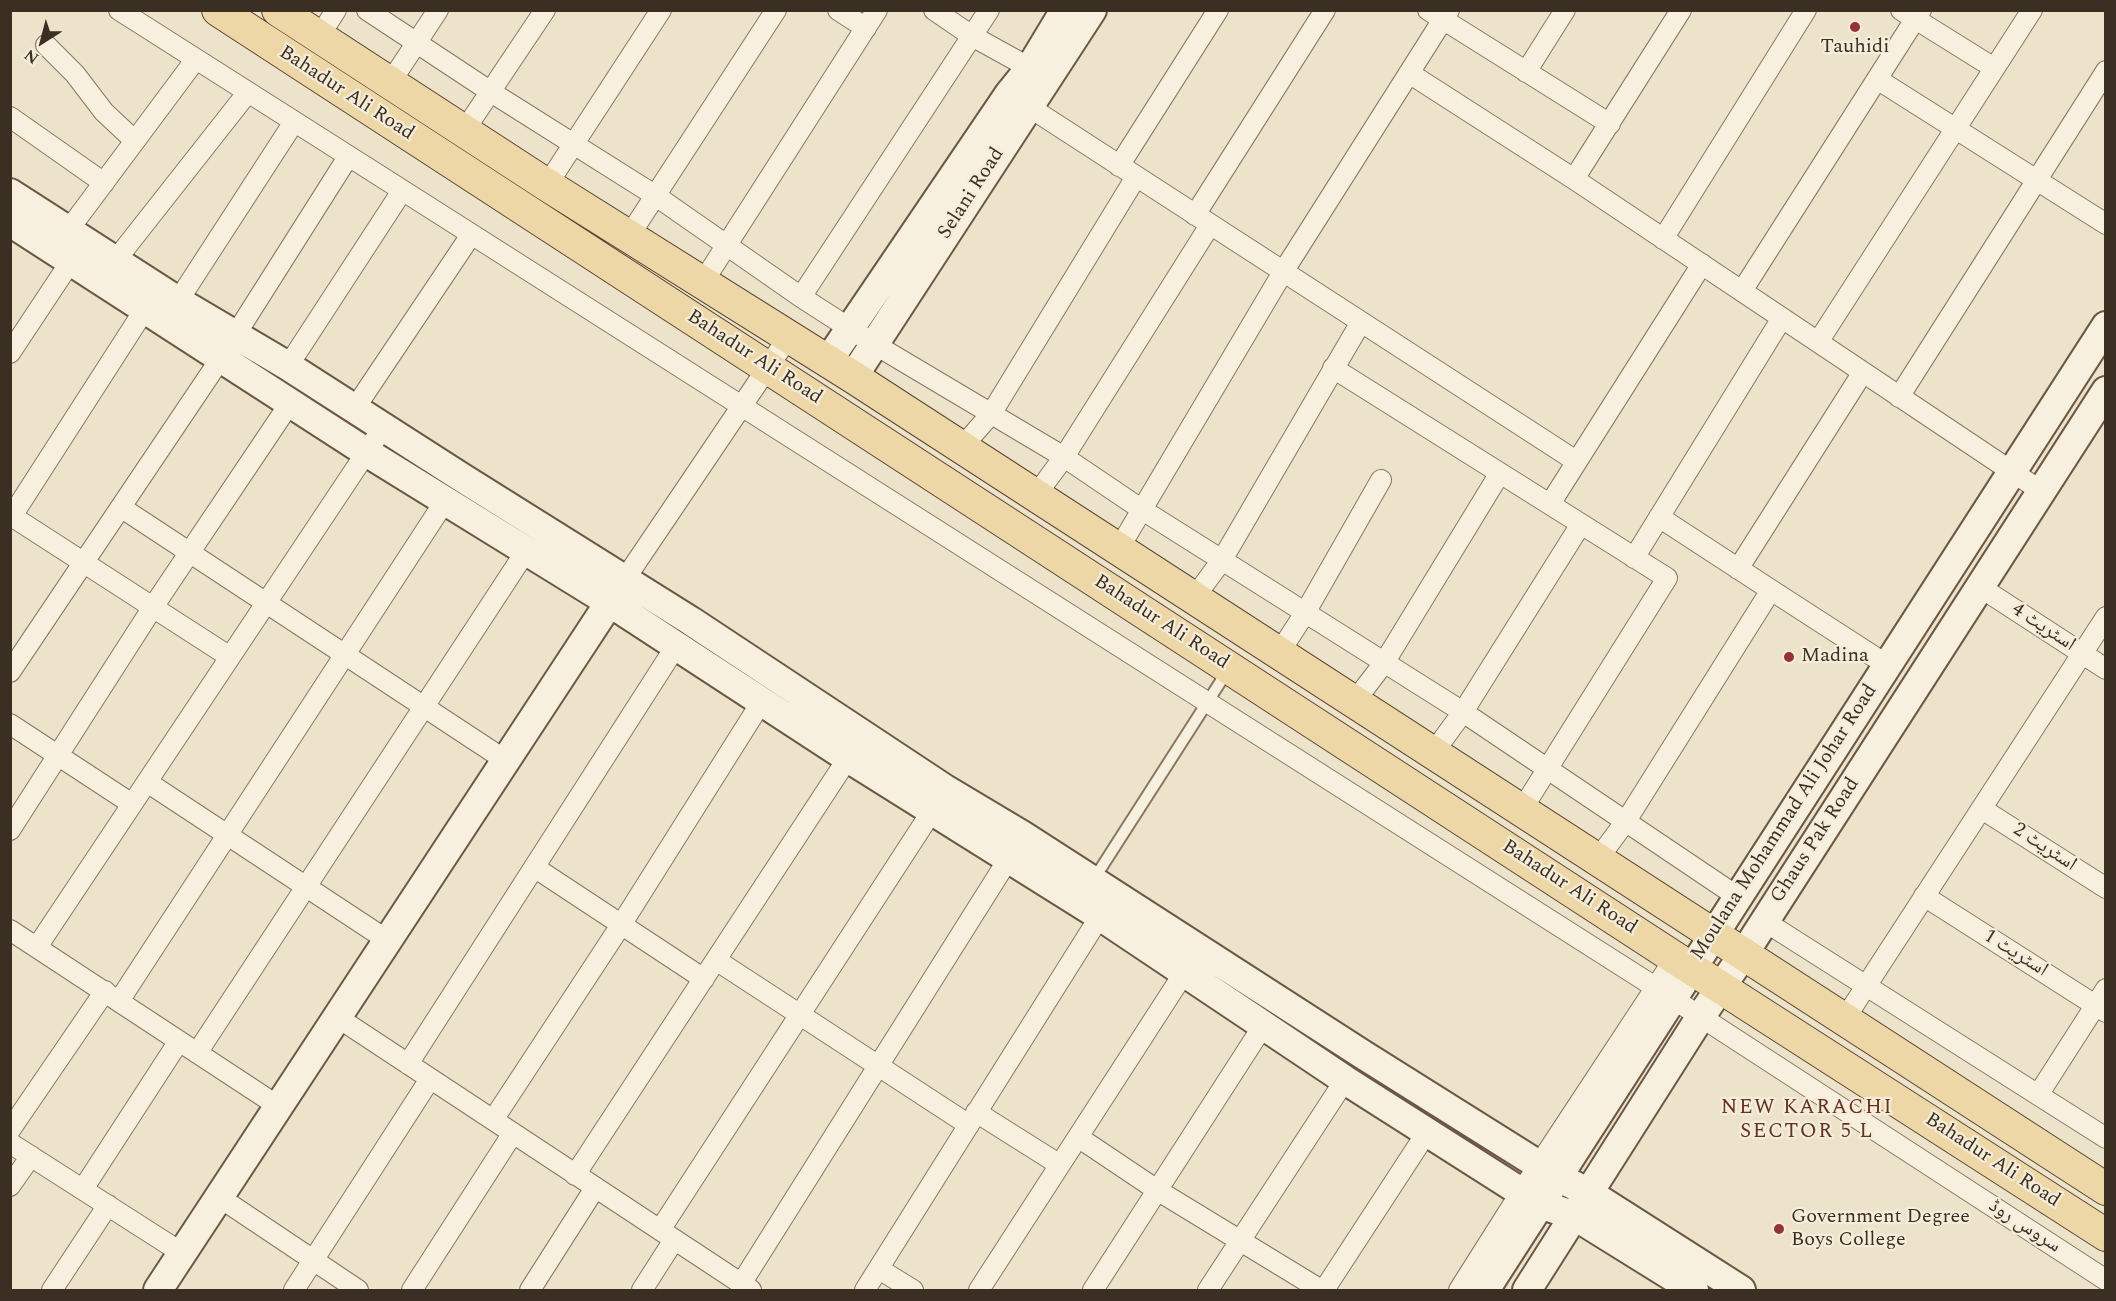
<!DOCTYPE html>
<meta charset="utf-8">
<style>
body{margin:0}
#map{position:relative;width:2116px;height:1301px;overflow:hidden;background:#ede3cb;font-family:Spectral,serif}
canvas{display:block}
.frame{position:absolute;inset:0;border:12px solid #3b2e22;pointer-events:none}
.north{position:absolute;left:12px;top:12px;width:60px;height:60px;-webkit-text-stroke:4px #f5edda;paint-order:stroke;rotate:216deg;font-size:16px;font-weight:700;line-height:24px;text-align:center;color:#3b2e22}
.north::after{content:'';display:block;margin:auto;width:21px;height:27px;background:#3b2e22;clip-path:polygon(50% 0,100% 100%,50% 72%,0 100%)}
</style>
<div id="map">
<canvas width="2116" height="1301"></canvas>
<div class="frame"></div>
<div class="north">N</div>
</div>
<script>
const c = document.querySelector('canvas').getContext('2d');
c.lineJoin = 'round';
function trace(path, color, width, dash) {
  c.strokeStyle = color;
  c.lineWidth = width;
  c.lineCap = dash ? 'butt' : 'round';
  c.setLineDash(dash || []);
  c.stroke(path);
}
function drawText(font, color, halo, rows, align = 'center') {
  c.font = font + ' Spectral,"Noto Naskh Arabic",serif';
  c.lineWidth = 4.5;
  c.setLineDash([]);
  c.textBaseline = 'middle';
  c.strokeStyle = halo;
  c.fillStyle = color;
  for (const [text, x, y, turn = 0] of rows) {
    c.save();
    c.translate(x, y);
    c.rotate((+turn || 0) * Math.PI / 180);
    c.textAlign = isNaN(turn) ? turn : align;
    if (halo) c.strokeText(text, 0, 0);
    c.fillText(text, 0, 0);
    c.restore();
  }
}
const lane = new Path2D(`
 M1094,879L1228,670`);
const street = new Path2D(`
 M119,10L1655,987L2106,1280
 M367,10L491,92L656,196L801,297L874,344L1064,457L1141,509L1463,712L1738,897
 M838,10L866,28
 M934,10L972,36L1030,68
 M1428,10L1610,124
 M1901,10L1994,68
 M319,37L336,10
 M46,45L75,74L104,112L135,141
 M1526,72L1565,10
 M1409,73L1574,179L2041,491
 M1877,79L2106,224
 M390,83L438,10
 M1020,101L1576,461
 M10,117L104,183
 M464,131L545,10
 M1119,166L1218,10
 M1574,179L1681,10
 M547,185L661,10
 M1195,215L1325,10
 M629,236L776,10
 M1663,239L1806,10
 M61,240L196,59
 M115,261L248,92
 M703,282L877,10
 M1742,291L1921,10
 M801,297L989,10
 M178,301L294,122
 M236,334L348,157
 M1818,342L2032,10
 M10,353L71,261
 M288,366L402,191
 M1333,368L1667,578L1521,811
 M1899,397L2106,71
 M355,408L471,235
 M962,447L991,414L1136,177
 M1036,495L1064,457L1210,225
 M1550,504L1702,264
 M122,508L505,760
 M10,515L230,657
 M10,519L145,309
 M1118,550L1283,272L1449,10
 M1634,558L1782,318
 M1738,569L1863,372
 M625,579L789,336
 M1980,587L2106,669
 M1771,590L1887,665
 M1194,598L1222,560L1361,322
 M1279,653L1305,613L1381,480
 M10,672L221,358
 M1354,702L1384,663L1500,473
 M10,724L132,804
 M1433,753L1463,712L1581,524
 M147,782L387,940
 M1982,809L2106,888
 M10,830L153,607L290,403
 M1597,860L1626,821L1771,590L1659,517
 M534,867L704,979
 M1924,896L2106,1012
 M1764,921L2106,1138
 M10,930L278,1106
 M37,947L384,426
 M716,960L969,1125
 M119,1001L445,501
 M337,1017L751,1290
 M1844,1020L2106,617
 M197,1053L526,551
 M408,1064L676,646
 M2038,1095L2106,989
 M976,1112L1060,1165
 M493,1120L621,925L762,701
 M10,1130L105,991
 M1078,1137L1157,1190L1321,1290
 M10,1143L182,1253
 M575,1175L848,758
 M10,1186L31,1156
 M83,1189L179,1041
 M219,1197L358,1290
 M660,1230L932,811
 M879,1269L913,1290
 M741,1284L1009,858
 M52,1290L108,1205
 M294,1290L430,1079
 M412,1290L513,1133
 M530,1290L595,1188
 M642,1290L674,1240
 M865,1290L1107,905
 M979,1290L1184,973
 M1093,1290L1263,1026
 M1208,1290L1345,1080
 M1324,1290L1427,1132
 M1459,1290L1521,1192L1675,958`);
const secondary = new Path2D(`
 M10,193L178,301L288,366L461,477L691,621L945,789L1022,835L1362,1054L1558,1177L1589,1193L1741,1290
 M10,222L366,452L609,602L848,758L1100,916L1345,1080L1521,1192L1540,1204L1575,1216L1694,1290
 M828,361L1009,94L1030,68L1065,10
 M853,377L1092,10
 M158,1290L619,588
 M1485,1290L2106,326
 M1527,1290L1701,1016L1743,955L2106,391`);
const primary = new Path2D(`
 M218,10L1675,958L2106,1235
 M278,10L547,185L853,377L2106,1189`);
const markers = [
 [1855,27,6,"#953333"],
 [1789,657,6,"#953333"],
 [1779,1229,6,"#953333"]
];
const poiNames = [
 ["Tauhidi",1855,48,"center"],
 ["Madina",1801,657],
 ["Government Degree",1791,1218],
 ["Boys College",1791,1241]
];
const streetNames = [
 ["Bahadur Ali Road",346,94,33],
 ["Selani Road",972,194,-57],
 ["Bahadur Ali Road",754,358,33],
 ["Bahadur Ali Road",1161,623,33],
 ["اسٹریٹ 4",2043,628,33],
 ["Moulana Mohammad Ali Johar Road",1785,823,-57],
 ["Ghaus Pak Road",1816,841,-57],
 ["اسٹریٹ 2",2044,848,33],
 ["Bahadur Ali Road",1569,888,33],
 ["اسٹریٹ 1",2015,954,32],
 ["Bahadur Ali Road",1992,1161,33],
 ["سروس روڈ",2024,1227,33]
];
const neighbourhoodNames = [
 ["NEW KARACHI",1807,1109],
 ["SECTOR 5 L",1807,1133]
];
trace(lane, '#897660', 14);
trace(street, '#897660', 22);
trace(secondary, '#6b5743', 32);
trace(primary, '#584433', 34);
trace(lane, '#f8f0de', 10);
trace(street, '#f8f0de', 20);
trace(secondary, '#f8f0de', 28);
trace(primary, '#edd7a6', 32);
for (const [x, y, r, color] of markers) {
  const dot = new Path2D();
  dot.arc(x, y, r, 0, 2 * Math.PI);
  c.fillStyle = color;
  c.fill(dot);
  trace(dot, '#f5edda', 2);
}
drawText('20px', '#3b2e22', '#f5edda', poiNames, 'left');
drawText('20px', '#3b2e22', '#f5edda', streetNames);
c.letterSpacing = '1.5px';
drawText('21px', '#653224', '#f5edda', neighbourhoodNames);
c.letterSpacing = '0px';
</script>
